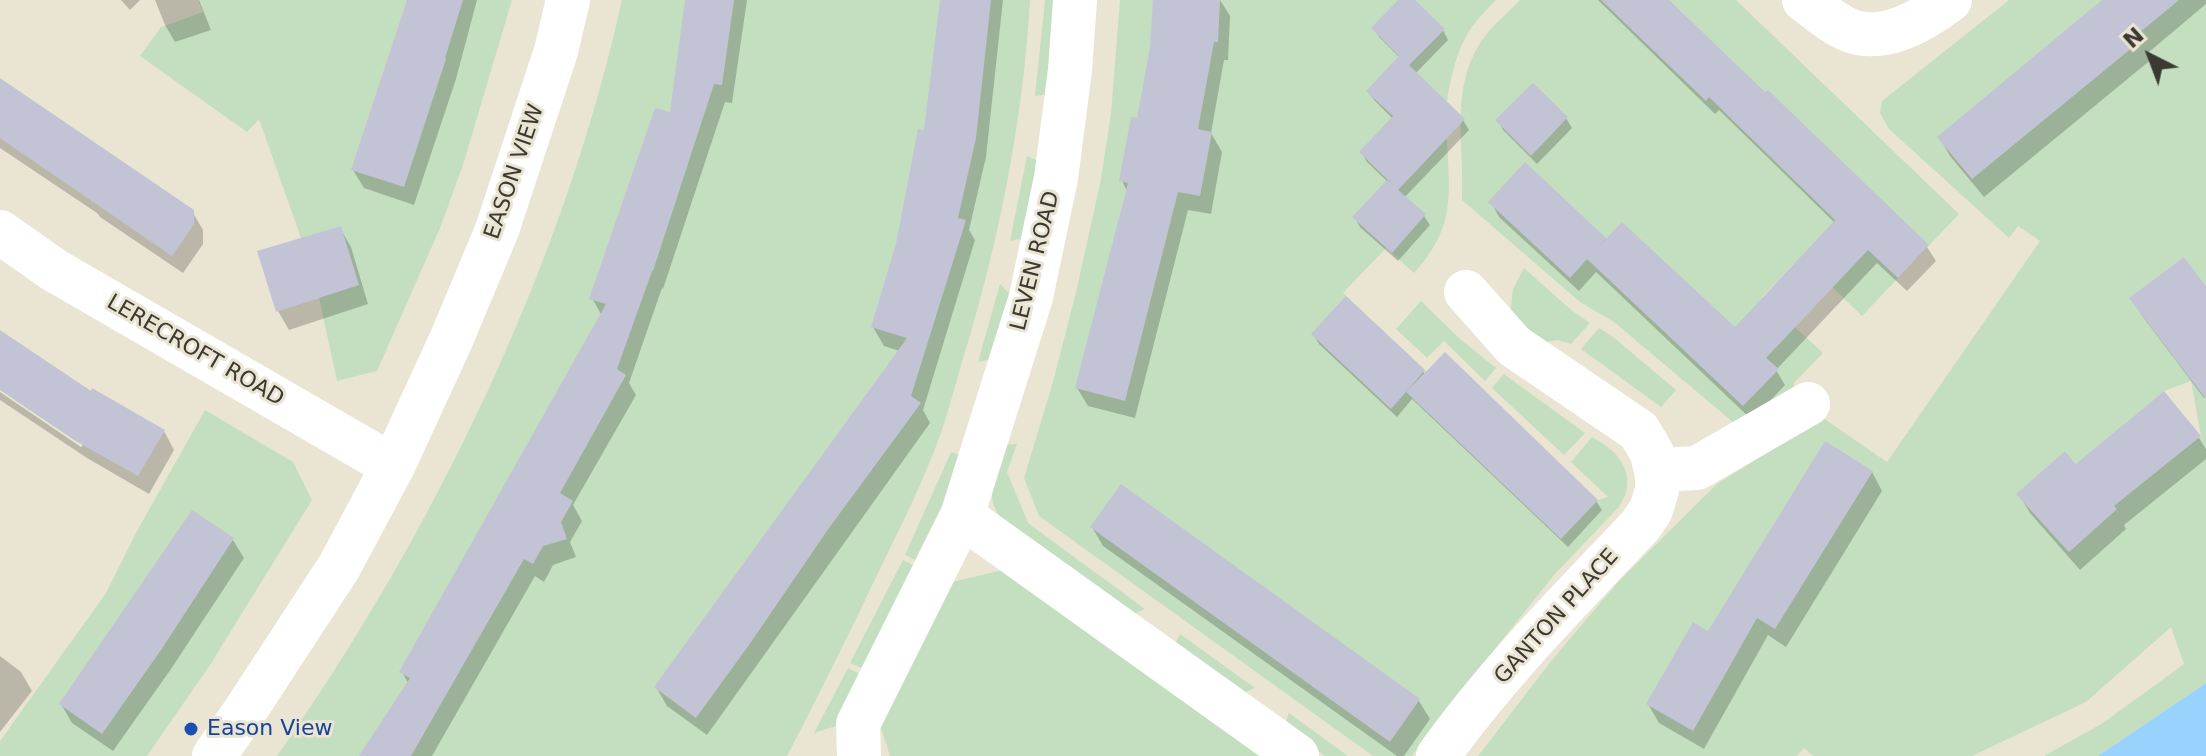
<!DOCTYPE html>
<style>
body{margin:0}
#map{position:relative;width:2206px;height:756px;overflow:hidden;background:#eae5d3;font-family:"DejaVu Sans",sans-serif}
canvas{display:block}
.north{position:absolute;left:2110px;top:16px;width:80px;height:80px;-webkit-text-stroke:6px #eae5d3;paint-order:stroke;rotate:318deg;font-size:22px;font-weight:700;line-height:32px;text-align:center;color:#3b3932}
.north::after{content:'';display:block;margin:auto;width:28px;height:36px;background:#3b3932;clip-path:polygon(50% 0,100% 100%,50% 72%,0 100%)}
</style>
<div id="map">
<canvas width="2206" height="756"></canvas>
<div class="north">N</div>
</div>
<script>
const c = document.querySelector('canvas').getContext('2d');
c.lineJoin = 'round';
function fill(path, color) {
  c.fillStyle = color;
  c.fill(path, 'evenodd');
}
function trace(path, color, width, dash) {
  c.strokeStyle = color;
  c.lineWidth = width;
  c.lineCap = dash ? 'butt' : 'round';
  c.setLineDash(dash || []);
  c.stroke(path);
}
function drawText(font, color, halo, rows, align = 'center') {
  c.font = font + ' "DejaVu Sans",sans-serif';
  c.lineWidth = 6;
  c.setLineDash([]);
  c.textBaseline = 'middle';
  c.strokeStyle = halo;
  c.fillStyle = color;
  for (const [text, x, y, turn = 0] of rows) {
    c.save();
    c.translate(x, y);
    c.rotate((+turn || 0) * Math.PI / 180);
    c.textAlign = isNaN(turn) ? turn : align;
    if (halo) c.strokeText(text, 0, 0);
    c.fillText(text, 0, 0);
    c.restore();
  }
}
const green = new Path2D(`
 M198,0H512L463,165L440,228L377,371L337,381L319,298L301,238L259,119L247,132L140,56L161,27L203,12Z
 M622,0H1030C1023,125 997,250 960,369C954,390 948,412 941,433C924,480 901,526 879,571C849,634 819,695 787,756H277C434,532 563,267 622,0Z
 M1045,0H1056L1049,94L1035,96Z
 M1120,0H1496C1489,7 1481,15 1475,23C1457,45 1449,82 1446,110C1445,120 1447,131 1447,141C1450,197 1455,228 1414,273L1386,248L1343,293L1426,371L1561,465L1598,500L1608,497L1571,462L1592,437C1621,452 1639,477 1619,507L1554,575L1436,723L1412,756H1373L1039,516L1024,478L1053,382L1077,288L1101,179L1111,113Z
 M1520,0H1736L1959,214L1862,316L1832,287L1827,294L1794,264L1762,297L1823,353L1794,383L1795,391L1740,428L1614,322L1580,302L1462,200C1465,143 1448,86 1485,36C1495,23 1509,12 1520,0Z
 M2009,0H2206V286L2184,257L2130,298L2191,380L2206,369V683L2098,756H2044L2103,723L2184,664L2171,627L2086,702L1972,756H1813L1804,748L1797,756H1478L1552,660L1618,582L1717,484L1823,418L1887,462L2040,241L2018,226L2009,238L1889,129L1880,113L1882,101ZM2191,381L2201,436L2159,469L2123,425L2164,391ZM2065,451L2117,509L2069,552L2017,495Z
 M1027,156L1040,162L1025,238L1010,241Z
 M1524,268L1570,309L1590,323L1571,344L1558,340L1546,342L1533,339L1510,314L1513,289Z
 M1000,284L1011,295L993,359L978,362Z
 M1421,301L1460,339L1496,368L1485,381L1444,341L1427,358L1396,329Z
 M1599,328L1612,336L1676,390L1661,407L1581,349Z
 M1504,374L1585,433L1564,455L1492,388Z
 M205,410L293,462L312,500L210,665L147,756H0V741L106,593L137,531Z
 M1017,444L1007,472L1028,523L1145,609L1131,615L1002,520C983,496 995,472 1002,445Z
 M951,452L963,456L947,496L915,560L905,555Z
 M903,560L913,565L862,668L850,663Z
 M1006,569L1264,756H890L877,716L948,583Z
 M1180,634L1255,688L1241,694L1174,646Z
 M848,668L860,674L839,725L814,733Z
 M1289,713L1348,756H1325L1284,726Z`);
const water = new Path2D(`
 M2206,683V756H2098Z`);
const shadow = new Path2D(`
 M121,0H140L130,10Z
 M155,0H199L211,30L175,42L165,25Z
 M409,0H477L456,79L414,205L364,188L353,170Z
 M687,0H747L732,103L725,102L663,289L662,288L629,383L636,395L573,505L582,521L570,542L576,557L553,565L544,582L535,576L432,756H361L408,683L402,672L602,316L592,298L671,115Z
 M942,0H1003L986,157L969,230L975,240L923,410L930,423L707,735L667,706L656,687L900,351L884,346L873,327L898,244L926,133Z
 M1155,0H1220L1230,16L1228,60H1224L1211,133L1222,152L1211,214L1188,210L1135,418L1088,406L1077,388L1127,191L1122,181L1138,120L1152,48Z
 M1401,0H1413L1443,30L1448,40L1415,74L1463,120L1469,130L1404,198L1424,216L1430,225L1398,261L1360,227L1355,218L1388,182L1367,162L1361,152L1393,119L1374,100L1368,91L1400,58L1379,37L1374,28Z
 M1598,0H1667L1927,247L1936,261L1907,291L1877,263L1776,370L1785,385L1752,420L1596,272L1579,291L1499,217L1491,202L1605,239L1735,330L1835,223L1719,110L1715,114Z
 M2105,0H2206V4L2149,52L2153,58L1984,197L1950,156L1940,138Z
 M0,81L192,211L203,230V244L183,273L100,217L97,213L0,148Z
 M1566,118L1572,128L1537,164L1503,130L1498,120Z
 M340,228L351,247L368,304L289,330L278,311L260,253Z
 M2206,289V396L2204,398L2143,317L2132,299Z
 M0,333L91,394L164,431L174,450L149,494L87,458L0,400V392L81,447L84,444L0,388Z
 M1313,334L1423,371L1425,375L1596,501L1602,510L1568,547L1412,399L1397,417L1319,344Z
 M2163,394L2199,438L2206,449V459L2124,525L2126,529L2080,570L2030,513L2019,495L2075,466Z
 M1872,472L1882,491L1786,647L1768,635L1704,749L1659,723L1648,704Z
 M1092,527L1419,701L1430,719L1404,756H1397L1103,546Z
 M233,540L244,558L171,669L113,751L72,723L61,704Z
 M0,656L21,672L32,691L0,732Z`);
const building = new Path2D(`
 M407,0H463L445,58L446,59L404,187L351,170Z
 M685,0H734L722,85L714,84L653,271H652L617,369L626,375L560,493L573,501L561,522L567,539L543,546L533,564L524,559L411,756H359L410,678L399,672L606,304L589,299L655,108L670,112Z
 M940,0H991L976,138L958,218L966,220L911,396L921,403L829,528L751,642L696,718L654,687L907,338L871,327L896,244L918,129L924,130Z
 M1153,0H1220L1218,42H1214L1198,129L1212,132L1200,196L1178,192L1125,401L1075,388L1128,183L1119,181L1131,117L1137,118L1150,48Z
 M1398,0H1415L1445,29L1409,65L1465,119L1398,190L1426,214L1392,253L1352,217L1387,180L1392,184L1359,152L1393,116L1366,91L1399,56L1401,58L1371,28Z
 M1601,0H1669L1765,92L1768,90L1929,245L1898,278L1868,250L1766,358L1779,369L1743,406L1587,259L1570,278L1488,202L1525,162L1606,238L1597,248L1622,222L1735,327L1835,220L1709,97L1706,101Z
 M2102,0H2179L2139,33L2144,38L1972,179L1937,137Z
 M0,78L194,210V224L172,256L0,138Z
 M1533,83L1568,117L1531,156L1495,120Z
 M341,226L359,285L276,312L257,251Z
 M2184,257L2206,286V399L2129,298Z
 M1346,296L1425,370L1391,409L1311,334Z
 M0,330L91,391L92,388L165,430L138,476L74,440L0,390Z
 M1445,352L1598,500L1561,539L1406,392Z
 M2164,391L2201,436L2114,506L2117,509L2069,552L2016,494L2065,451L2076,464Z
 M1825,441L1873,471L1775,629L1757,618L1693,731L1646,704L1693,622L1708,631Z
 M1121,484L1420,699L1390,742L1090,527Z
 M192,510L234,538L161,650L102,734L59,704Z`);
const minor = new Path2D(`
 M1804,0C1819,11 1833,24 1851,31C1886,43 1923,20 1950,0
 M0,232L54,270L393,466
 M1656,470L1697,468L1808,404
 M962,516L1297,756
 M214,756L243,714L339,567L393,466L451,340L497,230L556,51L568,0
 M859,756L858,724L962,516L1031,297L1056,178L1070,70L1075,0
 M1438,756C1497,673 1570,600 1640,526L1651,510L1657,490V476L1652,453L1639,431L1514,346L1466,292`);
const markers = [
 [191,729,8,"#1a4fb4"]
];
const streetNames = [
 ["EASON VIEW",515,172,-71],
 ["LEVEN ROAD",1036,261,-76],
 ["LERECROFT ROAD",195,351,30],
 ["GANTON PLACE",1557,617,-48]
];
const transitNames = [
 ["Eason View",207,729]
];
fill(green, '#c3dfbf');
fill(water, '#98d2fd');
fill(shadow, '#0003');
fill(building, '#c2c4d5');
trace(minor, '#fff', 44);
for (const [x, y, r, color] of markers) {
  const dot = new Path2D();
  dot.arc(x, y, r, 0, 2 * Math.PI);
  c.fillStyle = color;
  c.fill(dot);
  trace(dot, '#eae5d3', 3);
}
drawText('22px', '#3b3932', '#eae5d3', streetNames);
drawText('22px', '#164399', '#eae5d3', transitNames, 'left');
</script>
